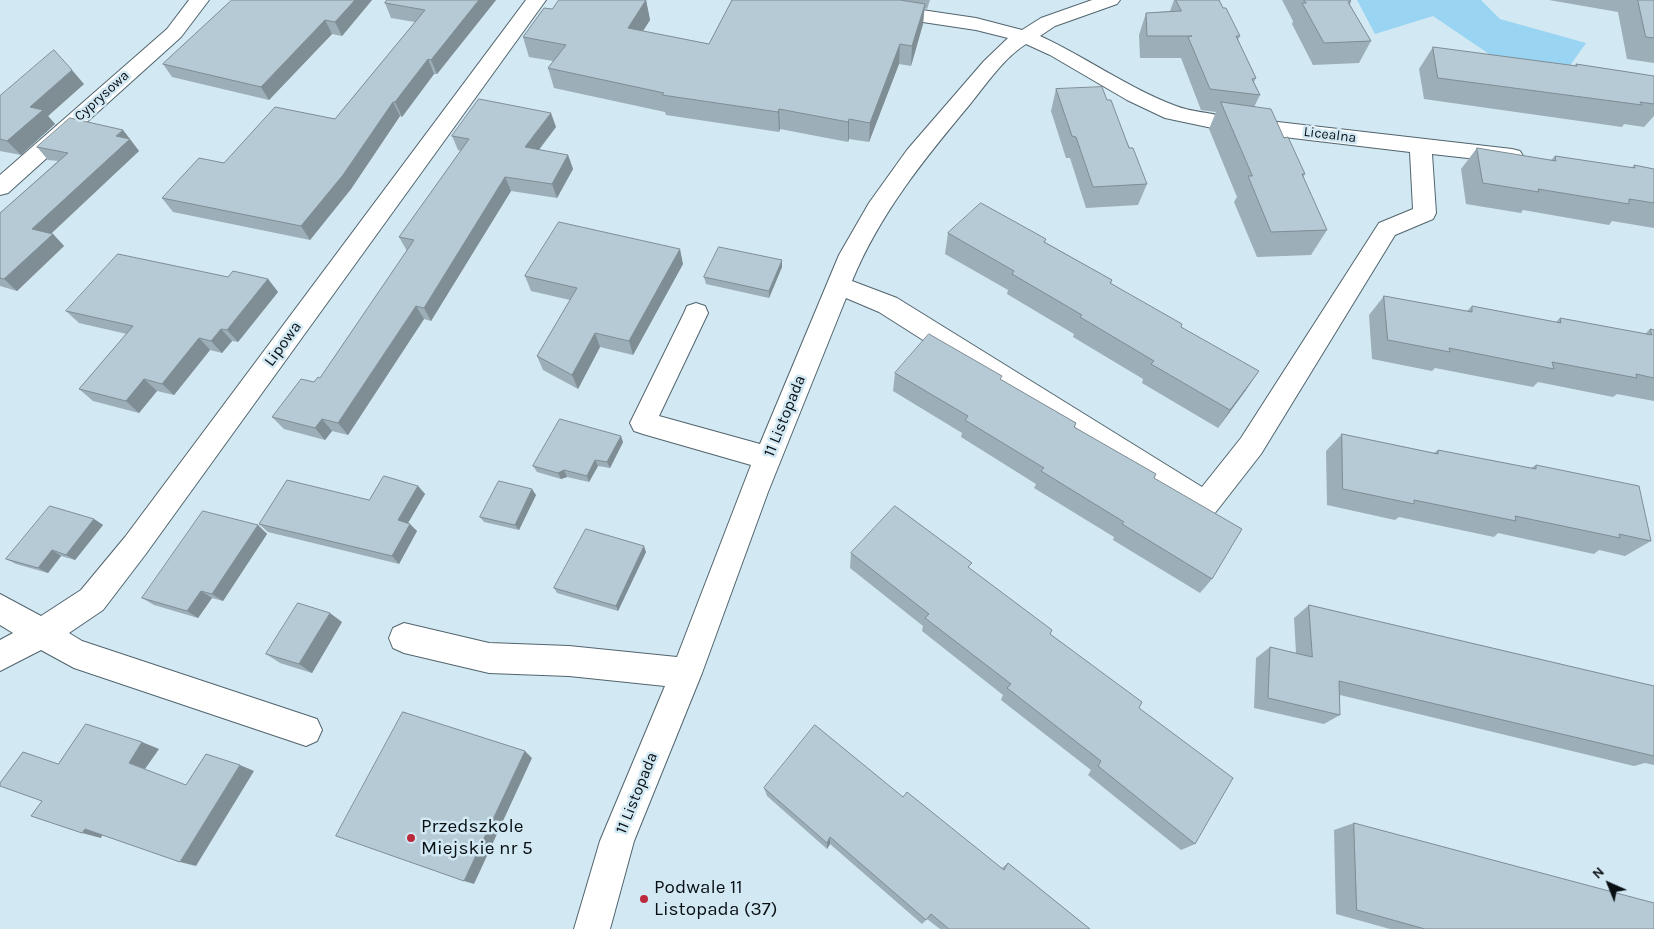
<!DOCTYPE html>
<style>
body{margin:0}
#map{position:relative;width:1654px;height:929px;overflow:hidden;background:#d2e8f3;font-family:Karla,sans-serif}
canvas{display:block}
.north{position:absolute;left:1584px;top:859px;width:50px;height:50px;-webkit-text-stroke:4px #d2e8f3;paint-order:stroke;rotate:316deg;font-size:14px;font-weight:700;line-height:20px;text-align:center;color:#091014}
.north::after{content:'';display:block;margin:auto;width:18px;height:22px;background:#091014;clip-path:polygon(50% 0,100% 100%,50% 72%,0 100%)}
</style>
<div id="map">
<canvas width="1654" height="929"></canvas>
<div class="north">N</div>
</div>
<script>
const c = document.querySelector('canvas').getContext('2d');
c.lineJoin = 'round';
function fill(path, color) {
  c.fillStyle = color;
  c.fill(path, 'evenodd');
}
function trace(path, color, width, dash) {
  c.strokeStyle = color;
  c.lineWidth = width;
  c.lineCap = dash ? 'butt' : 'round';
  c.setLineDash(dash || []);
  c.stroke(path);
}
function drawText(font, color, halo, rows, align = 'center') {
  c.font = font + ' Karla,sans-serif';
  c.lineWidth = 5;
  c.setLineDash([]);
  c.textBaseline = 'middle';
  c.strokeStyle = halo;
  c.fillStyle = color;
  for (const [text, x, y, turn = 0] of rows) {
    c.save();
    c.translate(x, y);
    c.rotate((+turn || 0) * Math.PI / 180);
    c.textAlign = isNaN(turn) ? turn : align;
    if (halo) c.strokeText(text, 0, 0);
    c.fillText(text, 0, 0);
    c.restore();
  }
}
const green = new Path2D(`
 M1357,0H1481L1500,19L1586,43L1569,67L1495,58L1433,16L1375,34Z`);
const minor = new Path2D(`
 M189,0H209L181,37L8,193L0,195V175L167,29Z
 M526,0H546L145,555L103,610L69,633L82,641L317,719L322,730L317,741L306,746L74,668L41,650L0,671V640L13,633L0,625V594L41,616L81,590L125,537Z
 M806,0H854L976,18L1022,30L1041,18L1092,0H1120L1117,4L1055,26L1040,36C1086,57 1128,88 1176,106C1188,111 1204,112 1217,115L1512,149L1520,151L1523,156L1520,161L1512,163L1432,154L1436,213L1433,219L1395,235L1261,454L1215,513L1205,516L1195,513L879,312L846,298L768,492L702,673L634,841L610,929H574L600,841L665,686L569,676L489,673L404,653L393,648L389,638L393,628L404,623L489,643L569,646L677,657L751,465L643,434L634,431L630,423L684,313L687,306L696,303L705,306L708,313L659,416L760,444L839,255L869,203L907,150L984,61L1008,38L976,30L816,6L809,4ZM1026,44L1050,55L1127,100L1165,118L1217,129L1410,152L1413,209L1379,223L1241,438L1202,487L897,298L852,281C880,213 925,158 971,103C987,83 1004,58 1026,44Z`);
const wall = new Path2D(`
 M232,0H372L342,36L332,34L269,100L172,77L163,64Z
 M496,0L437,74H434L402,117L400,116L351,189L310,240L173,212L162,198L224,163L335,119L415,22L391,18L385,3Z
 M646,0L650,20L643,31L709,44L732,0H930L927,9L924,8L923,24L911,66L899,64L869,142L849,139L848,142L780,129L779,132L666,115L665,112L554,88L548,68L553,61L529,57L523,37L552,9Z
 M1174,0H1219L1223,8L1240,36L1238,40L1256,78L1254,82L1260,95L1254,107L1284,138L1305,174L1303,178L1327,230L1311,255L1257,257L1234,202L1237,197L1209,129L1216,112L1201,110L1181,58H1140L1139,35L1146,13L1170,11Z
 M1282,0H1350L1351,1L1350,5L1371,41L1359,63L1313,65L1292,24L1293,21Z
 M1549,0H1654V63L1627,59L1618,12Z
 M1433,47L1575,66L1576,64L1654,76V116L1644,127L1624,124L1622,127L1424,99L1419,69Z
 M84,84L48,116L55,124L21,155L0,151V96Z
 M1056,89L1107,100L1147,184L1138,205L1086,208L1070,158H1066L1051,111Z
 M556,127L539,150L568,155L573,169L557,198L511,191L431,321L424,319L348,435L332,431L325,440L284,429L272,417L320,378L407,251L399,237L461,151L458,150L452,136Z
 M123,130L139,151L51,234H53L64,246L17,291L0,286V213L58,161L48,160L37,147Z
 M1477,148L1551,160L1555,156L1632,168L1634,165L1654,169V228L1612,221L1609,225L1523,210L1521,213L1466,204L1461,169Z
 M948,233L1046,239L1045,242L1112,280L1111,284L1181,327L1246,390L1218,428L1142,383L1143,379L1073,337L1074,334L1007,294L1008,290L945,254Z
 M683,264L633,355L600,347L578,389L543,370L537,356L570,300L531,291L525,276Z
 M782,267L769,298L706,284L704,277Z
 M228,277L268,279L278,292L238,342L232,341L222,353L210,350L174,395L157,391L139,413L93,401L79,389L127,334L79,323L66,311Z
 M1384,296L1467,311L1472,306L1556,322L1560,318L1645,334L1650,329L1654,330V401L1617,394L1613,397L1538,382L1533,387L1435,368L1432,371L1372,359L1369,315Z
 M895,373L1001,380L1076,423L1075,427L1154,478L1212,579L1200,593L1113,540L1114,537L1034,488L1036,484L961,437L962,433L893,391Z
 M1342,434L1434,453L1438,450L1531,468L1536,465L1651,541L1625,556L1599,550L1594,554L1498,533L1494,537L1399,517L1395,520L1327,505L1326,451Z
 M623,442L610,468L598,466L589,482L567,477L561,479L537,472L533,466Z
 M418,486L425,494L408,523L417,531L399,564L268,532L259,524L369,500Z
 M536,495L519,530L484,522L480,517Z
 M94,519L103,525L75,560L61,556L48,573L16,564L6,559Z
 M258,525L267,534L223,601L212,598L198,618L154,605L142,598Z
 M646,552L618,611L557,593L554,588Z
 M851,553L970,569L1139,708L1195,844L1181,850L1088,775L1091,770L1001,700L1003,695L922,631L923,626L850,568Z
 M1309,605L1654,686V765L1645,763L1634,766L1340,695V715L1324,724L1254,708L1256,658L1270,647L1296,653L1294,618Z
 M342,622L312,673L280,663L266,654Z
 M764,788L903,797L1002,868L1008,863L1090,929H940L927,919L922,924L830,844L827,849L767,796Z
 M1354,823L1654,929H1390L1336,914L1334,830Z`);
const shadedWall = new Path2D(`
 M355,0H372L342,36L335,22Z
 M479,0H496L437,74L431,60Z
 M646,0L650,20L632,48L628,28Z
 M925,4L923,24L911,66L912,46Z
 M325,20L332,34L269,100L261,87Z
 M900,44L899,64L869,142L870,123Z
 M428,59L434,74L402,117L395,102Z
 M72,70L84,84L48,116L55,124L21,155L7,141L30,107Z
 M393,102L400,116L351,189L310,240L301,226Z
 M779,109L780,129L779,132L778,112Z
 M551,113L556,127L530,161L525,147Z
 M849,119V139L848,142V122Z
 M123,130L139,151L44,240L32,229Z
 M568,155L573,169L557,198L552,184Z
 M505,177L511,191L431,321L424,308Z
 M53,234L64,246L17,291L4,279Z
 M680,249L683,264L633,355L629,341Z
 M782,260V267L769,298V291Z
 M268,279L278,292L238,342L227,330Z
 M416,306L424,319L348,435L338,423Z
 M221,329L232,341L222,353L211,341Z
 M595,333L600,347L578,389L572,375Z
 M199,338L210,350L174,395L162,384Z
 M1259,371L1246,390L1218,428L1230,410Z
 M144,379L157,391L139,413L126,401Z
 M322,419L332,431L325,440L315,428Z
 M621,436L623,442L610,468L607,462Z
 M595,460L598,466L589,482L587,476Z
 M564,470L567,477L561,479L558,473Z
 M418,486L425,494L405,528L398,520Z
 M532,489L536,495L519,530L515,525Z
 M94,519L103,525L75,560L66,555Z
 M410,524L417,531L399,564L392,556Z
 M258,525L267,534L223,601L212,594Z
 M644,546L646,552L618,611L616,606Z
 M52,550L61,556L48,573L38,568Z
 M201,591L212,598L198,618L187,611Z
 M330,613L342,622L312,673L299,664Z
 M142,742L159,749L145,769L201,790L129,763Z
 M525,751L532,758L474,884L464,881Z
 M240,765L254,771L196,866L180,862Z
 M85,829L103,833L101,838L82,833Z
 M830,837V844L827,849V843Z`);
const building = new Path2D(`
 M232,0H355L335,22L325,20L261,87L163,64Z
 M387,0H479L431,60L428,59L395,102H393L343,175L301,226L162,198L199,158L224,163L275,107L335,119L425,10L385,3Z
 M559,0H646L628,28L709,44L732,0H900L925,4L912,46L900,44L870,123L849,119L848,122L779,109L778,112L662,95L664,93L548,68L566,45L523,37L544,8L552,9Z
 M1176,0H1219L1223,8H1226L1240,36H1236L1256,78L1252,79L1260,95L1210,89L1188,37L1192,36H1147L1146,13L1181,11Z
 M1304,0H1350L1351,1L1348,2L1371,41L1324,43L1302,3H1306Z
 M1638,0H1654V38L1646,37Z
 M1433,47L1577,66L1576,64L1654,76V104L1640,102L1642,105L1438,78Z
 M54,50L72,70L30,107L43,110L7,141L0,139V96Z
 M1102,87L1107,100H1111L1129,148H1133L1147,184L1093,187L1076,137L1072,136L1056,89Z
 M479,99L551,113L525,147L568,155L552,184L505,177L424,308L416,306L338,423L322,419L315,428L272,417L301,379L314,382L318,377L320,378L414,240L399,237L469,139L452,136Z
 M1221,102L1271,109L1284,138L1288,137L1305,174H1302L1327,230L1271,232L1248,176H1252Z
 M70,118L123,130L116,136L130,139L32,229L53,234L4,279L0,278V213L68,153L37,147Z
 M1477,148L1556,161L1555,156L1635,168L1634,165L1654,169V203L1629,199V204L1538,189L1539,192L1483,183Z
 M981,203L1046,239L1044,242L1112,280L1110,283L1182,324L1181,327L1259,371L1230,410L1151,364L1154,361L1080,317L1082,315L1012,274L1014,271L948,233Z
 M559,222L680,249L629,341L595,333L572,375L537,356L577,288L525,276Z
 M719,247L782,260L769,291L704,277Z
 M118,254L228,277L233,271L268,279L227,330L221,329L211,341L199,338L162,384L144,379L126,401L79,389L133,326L66,311Z
 M1384,296L1472,312V306L1561,323L1560,318L1652,335L1650,329L1654,330V378L1636,374L1637,378L1552,362L1554,369L1449,348L1450,352L1388,340Z
 M929,334L1002,376L1000,379L1076,423L1074,427L1156,474L1154,478L1242,529L1212,579L1122,524L1124,522L1041,471L1044,468L965,420L968,416L895,373Z
 M560,419L621,436L607,462L595,460L587,476L564,470L558,473L533,466Z
 M1342,434L1438,454V450L1536,469V465L1639,486L1651,541L1619,534L1620,538L1515,516L1516,521L1414,500V504L1343,489Z
 M384,476L418,486L398,520L410,524L392,556L259,524L287,480L369,500Z
 M499,481L532,489L515,525L480,517Z
 M50,506L94,519L66,555L52,550L38,568L6,559Z
 M895,506L972,563L968,567L1052,630L1050,634L1142,702L1139,708L1233,778L1195,844L1098,766L1101,761L1007,688L1011,684L925,618L929,614L851,553Z
 M203,511L258,525L212,594L201,591L187,611L142,598Z
 M586,529L644,546L616,606L554,588Z
 M298,603L330,613L299,664L266,654Z
 M1309,605L1654,686V756L1339,681L1340,715L1268,698L1270,647L1312,657Z
 M403,712L525,751L464,881L336,836Z
 M86,724L142,742L129,763L186,785L206,754L240,765L180,862L85,829L82,833L31,816L42,801L0,786V783L23,752L58,764Z
 M815,725L903,797L907,792L1004,870L1008,863L1090,929H949L931,914L926,920L830,837L827,843L764,788Z
 M1354,823L1654,903V929H1425L1357,910Z`);
const markers = [
 [411,838,5,"#ba293c"],
 [644,899,5,"#ba293c"]
];
const farStreetnames = [
 ["Cyprysowa",102,96,-42],
 ["Licealna",1330,135,7]
];
const streetNames = [
 ["Lipowa",283,344,-54],
 ["11 Listopada",785,416,-68],
 ["11 Listopada",637,793,-68]
];
const nearPoinames = [
 ["Przedszkole",421,827],
 ["Miejskie nr 5",421,849],
 ["Podwale 11",654,888],
 ["Listopada (37)",654,910]
];
fill(green, '#99d5f2');
trace(minor, '#51646d', 2);
fill(minor, '#fff');
fill(wall, '#9caeb7');
fill(shadedWall, '#7f8d95');
fill(building, '#b5cad5');
trace(building, '#7f8d95', 1);
for (const [x, y, r, color] of markers) {
  const dot = new Path2D();
  dot.arc(x, y, r, 0, 2 * Math.PI);
  c.fillStyle = color;
  c.fill(dot);
  trace(dot, '#d2e8f3', 2);
}
drawText('14px', '#091014', '#d2e8f3', farStreetnames);
drawText('16px', '#091014', '#d2e8f3', streetNames);
drawText('19px', '#091014', '#d2e8f3', nearPoinames, 'left');
</script>
